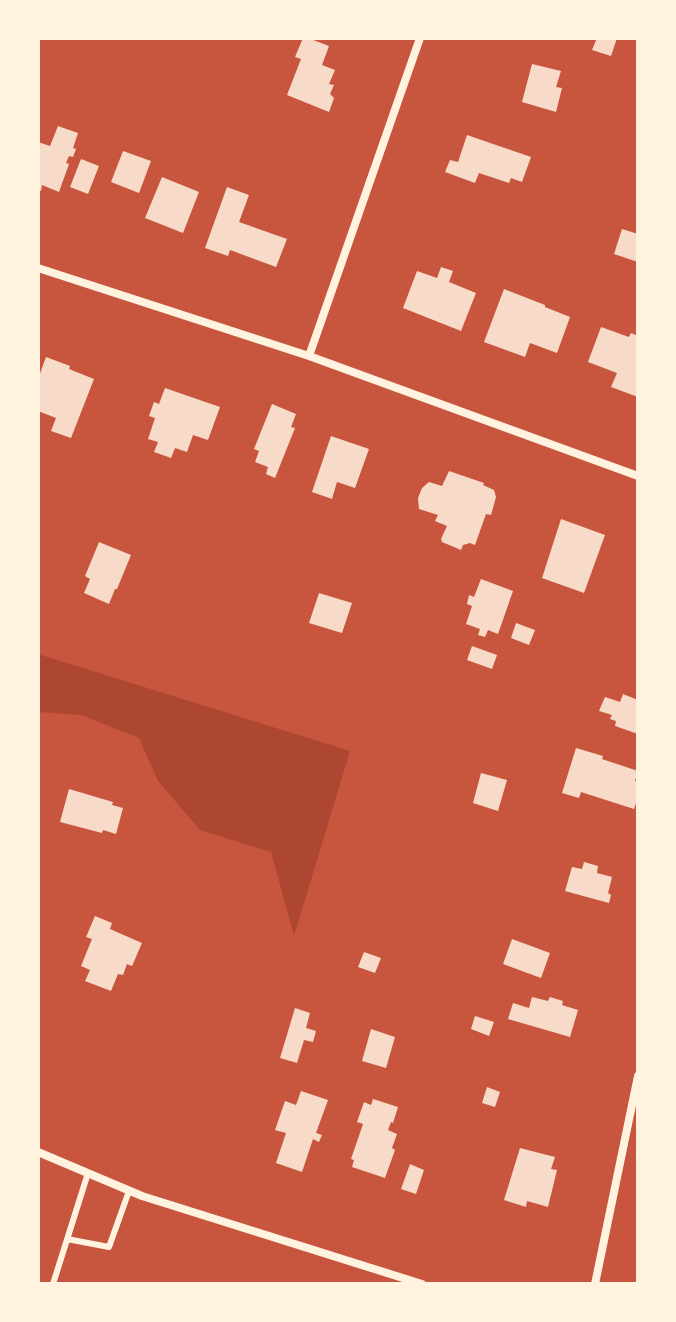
<!DOCTYPE html>
<style>
body{margin:0}
#map{position:relative;width:676px;height:1322px;overflow:hidden;background:#c8553d;font-family:Manrope,sans-serif}
canvas{display:block}
.frame{position:absolute;inset:0;border:40px solid #fff3e0;pointer-events:none}
</style>
<div id="map">
<canvas width="676" height="1322"></canvas>
<div class="frame"></div>
</div>
<script>
const c = document.querySelector('canvas').getContext('2d');
c.lineJoin = 'round';
function fill(path, color) {
  c.fillStyle = color;
  c.fill(path, 'evenodd');
}
function trace(path, color, width, dash) {
  c.strokeStyle = color;
  c.lineWidth = width;
  c.lineCap = dash ? 'butt' : 'round';
  c.setLineDash(dash || []);
  c.stroke(path);
}
const green = new Path2D(`
 M38,655H41L350,751L294,936L271,852L200,830L158,781L139,738L81,715L38,712Z`);
const building = new Path2D(`
 M303,38H308L329,46L322,65L335,70L329,84L334,85L330,94L334,98L329,112L287,95L301,59L295,57Z
 M597,38H617L611,56L592,50Z
 M532,64L561,71L556,87L562,88L556,112L522,102Z
 M58,126L78,133L73,148L76,149L73,157L69,156L66,163L69,164L59,192L42,185L41,191L38,190V142L50,146Z
 M467,135L531,157L522,182L511,178L509,183L479,173L475,183L445,172L450,160L458,162Z
 M123,151L151,161L139,193L111,182Z
 M81,159L99,166L88,194L70,187Z
 M162,177L199,192L183,233L145,218Z
 M227,187L249,195L239,222L287,239L276,267L230,250L228,256L205,248Z
 M622,229L638,234V262L614,254Z
 M441,267L453,271L449,282L476,293L461,331L403,308L417,271L437,278Z
 M504,289L545,305V307L570,317L557,353L530,343L525,357L484,342Z
 M601,327L629,337L631,333L638,336V397L611,387L617,373L588,362Z
 M46,357L70,366L69,369L94,379L71,438L51,431L56,418L38,411V379Z
 M165,388L220,407L208,440L193,435L187,452L175,448L171,458L154,452L158,442L148,439L155,418L149,416L154,402L159,404Z
 M272,404L296,414L291,427L295,428L275,478L266,474L268,467L255,462L259,451L254,449Z
 M331,436L369,449L355,488L337,482L332,499L312,492Z
 M449,471L484,483L483,485L494,490L496,497L491,515L486,514L475,545L470,543L463,545L461,550L442,542L441,539L447,526L435,521L438,515L419,509L418,498L422,488L429,482L442,486Z
 M561,519L605,535L584,593L542,578Z
 M99,542L131,555L117,589H115L109,604L84,593L90,579L85,576Z
 M481,579L513,591L498,634L488,630L485,637L478,635L480,629L466,624L472,606L467,604L469,595L474,597Z
 M319,593L352,603L342,633L309,623Z
 M516,623L535,630L529,645L511,638Z
 M472,646L497,655L492,669L467,660Z
 M623,694L638,700V734L615,726L616,721L610,719L612,715L599,711L605,697L620,702Z
 M576,748L603,756L602,759L638,771L635,781L638,782V797L634,809L581,792L579,798L562,793Z
 M481,773L507,780L498,811L473,803Z
 M69,789L113,802L112,805L123,808L116,834L103,830L102,833L60,822Z
 M584,862L598,866L597,873L612,877L608,893L611,895L609,903L565,891L572,867L582,869Z
 M95,916L112,923L110,929L142,943L132,966L127,964L123,975L118,974L111,991L85,981L90,970L81,966L92,939L86,937Z
 M512,939L550,953L541,978L503,964Z
 M364,952L381,958L375,973L358,967Z
 M532,997L548,1001L550,997L563,1001L562,1005L578,1010L570,1037L508,1019L513,1003L529,1008Z
 M295,1008L310,1013L306,1028L316,1031L313,1042L304,1040L297,1063L280,1058Z
 M475,1016L494,1022L489,1036L471,1029Z
 M371,1029L395,1037L386,1068L362,1061Z
 M487,1087L500,1092L495,1107L482,1103Z
 M301,1091L328,1100L316,1133L322,1135L319,1142L313,1139L302,1172L276,1163L286,1133L275,1130L285,1101L296,1105Z
 M373,1099L398,1107L393,1123L391,1122L388,1130L397,1134L392,1148L395,1150L385,1178L352,1167L354,1160L351,1159L363,1124L357,1122L364,1102L371,1105Z
 M520,1148L555,1157L551,1169L557,1170L548,1207L527,1201L526,1207L504,1200Z
 M410,1164L424,1170L416,1194L401,1189Z`);
const service = new Path2D(`
 M67,1239L109,1247L129,1191
 M53,1284L88,1173`);
const minor = new Path2D(`
 M38,268L309,356L638,476
 M309,356L420,38
 M38,1152L142,1196L422,1284
 M595,1284L638,1076`);
fill(green, '#ae4732');
fill(building, '#f7dbc8');
trace(service, '#fff3e0', 6);
trace(minor, '#fff3e0', 8);
</script>
